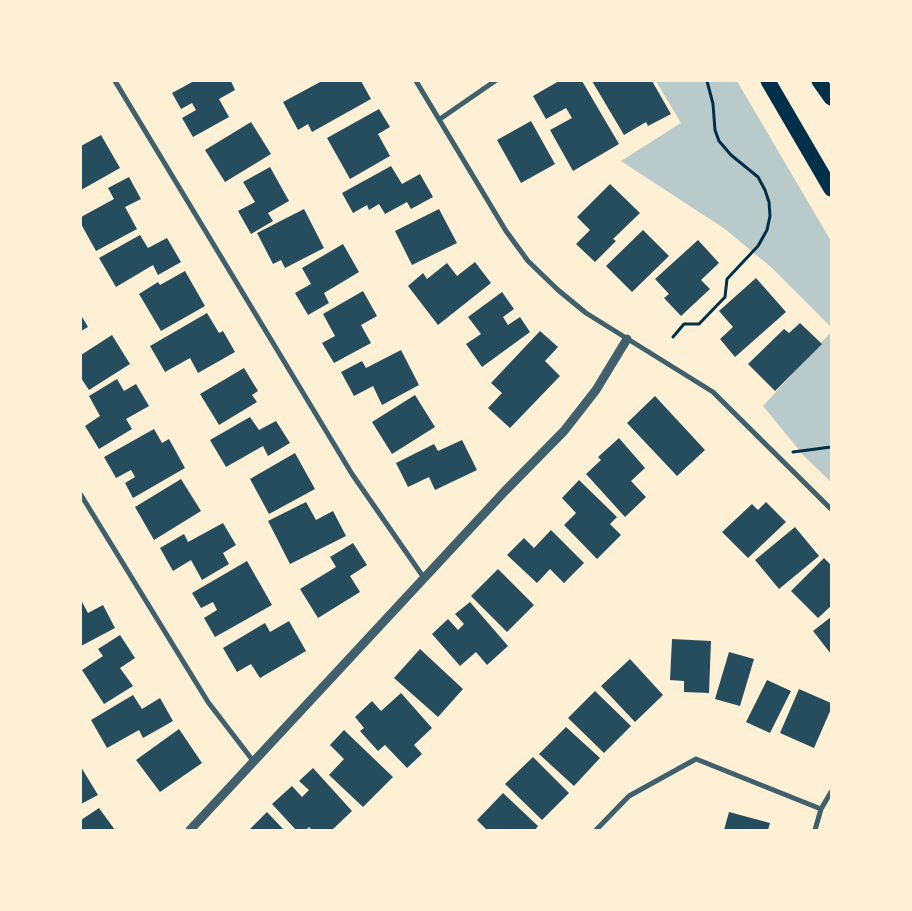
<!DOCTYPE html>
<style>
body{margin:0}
#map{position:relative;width:912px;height:911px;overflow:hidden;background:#fdf0d5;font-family:Merriweather,serif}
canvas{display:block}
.frame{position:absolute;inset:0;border:82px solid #fdf0d5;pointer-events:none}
</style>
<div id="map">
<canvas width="912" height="911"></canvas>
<div class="frame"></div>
</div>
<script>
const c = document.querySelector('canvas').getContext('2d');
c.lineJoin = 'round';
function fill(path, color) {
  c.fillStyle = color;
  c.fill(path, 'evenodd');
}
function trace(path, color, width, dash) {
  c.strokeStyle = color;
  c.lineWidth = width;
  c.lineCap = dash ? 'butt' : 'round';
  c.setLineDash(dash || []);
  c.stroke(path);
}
const green = new Path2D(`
 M656,81H737L831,241V327L772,268L725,229L621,161L681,123Z
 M831,332V482L804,456L763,406Z`);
const building = new Path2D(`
 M194,81H231L235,90L219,99L229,117L193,137L182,118L196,110L192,103L181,109L172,93Z
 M322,81H361L371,99L312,132L308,124L298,130L283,102Z
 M559,81H582L619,144L573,171L550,130L572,118L566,108L546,119L533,96Z
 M592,81H652L671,114L648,126L646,122L624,135Z
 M379,109L390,127L378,134L390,156L350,179L327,138Z
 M531,121L555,164L521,183L497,140Z
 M251,122L271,154L225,182L205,150Z
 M101,135L120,168L81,190V146Z
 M391,166L402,184L420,174L433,197L411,209L407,202L385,214L379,204L369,210L367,205L353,213L342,193Z
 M270,167L289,201L268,213L273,221L251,234L238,211L255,202L243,182Z
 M129,177L141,199L125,207L137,229L96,251L81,224V217L114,199L108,188Z
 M610,184L640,213L613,239L616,241L595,262L576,244L590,230L577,217Z
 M304,209L324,248L285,268L281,260L273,264L257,233Z
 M439,209L457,243L412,265L395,231Z
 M643,230L669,256L632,292L606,266Z
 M140,235L148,248L167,238L181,262L158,275L153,265L116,287L99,258Z
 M698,240L719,263L701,280L710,289L681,316L664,298L669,294L655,279Z
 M343,244L359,272L324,293L329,303L308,315L295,293L311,284L302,268Z
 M475,262L491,283L438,325L408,286L423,273L427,279L447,263L457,276Z
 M185,271L205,306L161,331L139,294L158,282L160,285Z
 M756,278L786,312L735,357L720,339L733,327L719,311Z
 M363,291L377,316L361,325L371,343L334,363L322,343L335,336L323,314Z
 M502,292L514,309L503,317L508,325L520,317L530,332L482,367L466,344L481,334L468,317Z
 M207,313L219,333L223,331L235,352L198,373L190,358L165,372L150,346Z
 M81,315L88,327L81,331Z
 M800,323L822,344L775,391L748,364L784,329L789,333Z
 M540,331L558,347L545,361L560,376L510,428L488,408L502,393L491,383Z
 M112,335L130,364L89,390L81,378V355Z
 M401,350L419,385L382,405L373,386L354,396L341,372L362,361L366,368Z
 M244,368L258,391L252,395L257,402L219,425L200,394Z
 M117,379L124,391L136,384L149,406L126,419L132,429L99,449L85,426L100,416L89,396Z
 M415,395L435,427L392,454L372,422Z
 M655,396L705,450L677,476L627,423Z
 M250,417L259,430L276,421L290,443L268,456L263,446L226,467L210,440Z
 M154,429L162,443L169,439L185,468L133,498L125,483L135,477L131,470L116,478L104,457Z
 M619,438L645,468L631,481L646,497L625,517L586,474L601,460L598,457Z
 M462,440L477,470L435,490L429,477L408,487L396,463L434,444L438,451Z
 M295,453L315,489L269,514L250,479Z
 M181,479L201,511L154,540L135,507Z
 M579,480L617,517L610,524L621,535L597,559L564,525L576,513L562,498Z
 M306,502L316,520L333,511L346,536L290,564L268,521Z
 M766,502L786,522L748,558L722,532L752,504L758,510Z
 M223,523L236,545L223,553L229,564L202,580L191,560L173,571L160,548L184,534L188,542Z
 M795,527L819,556L779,589L755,560Z
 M551,530L584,563L564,583L550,569L537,583L507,555L524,538L534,548Z
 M353,543L367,565L350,576L360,592L318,618L300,589L336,567L330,557Z
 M824,558L831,565V606L818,618L791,591Z
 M247,561L272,605L215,637L204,618L217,610L213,602L201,608L192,593Z
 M498,569L534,605L507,632L471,596Z
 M81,600L88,613L103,605L115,628L81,646Z
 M470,602L508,646L487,665L476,652L460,666L432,634L448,619L458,630L464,624L455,614Z
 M831,617V654L813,631Z
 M289,621L306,651L260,678L251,664L237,672L223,648L265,623L270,632Z
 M120,635L135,658L120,668L133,686L104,704L82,670L103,656L98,649Z
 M672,639L711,641L709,693L684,692V681L670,680Z
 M420,649L463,689L438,717L394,678Z
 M729,652L754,659L740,706L715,699Z
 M630,659L663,695L635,722L601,686Z
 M767,680L791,691L770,733L746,722Z
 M799,689L831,703V709L814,748L780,733Z
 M595,691L631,726L604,753L568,718Z
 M401,693L432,728L414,745L422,754L407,768L385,745L378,751L360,731L364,728L355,717L372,701L381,711Z
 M133,695L142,709L160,698L173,721L143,738L139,730L107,748L91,720Z
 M566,727L600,758L574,786L539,754Z
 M179,729L202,763L160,792L136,760Z
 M344,730L393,777L363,807L329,775L344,759L330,745Z
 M533,757L569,793L542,820L505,784Z
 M81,767L98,795L81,804Z
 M313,768L352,811L332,830H312L309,827L306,830H296L272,804L292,786L302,797L309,790L299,781Z
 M503,793L538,826L535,830H487L477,820Z
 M99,808L115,830H81V820Z
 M267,812L284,830H249Z
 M729,812L770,823L768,830H724Z`);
const path = new Path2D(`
 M673,337L684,324H699L725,297L727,279L758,246L767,230L770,216L769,202L765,190L758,177L731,155L719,141L715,130L713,104L707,81
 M793,452L831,447`);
const minor = new Path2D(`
 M115,81L352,474L424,578
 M416,81L506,231L528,261L558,290L586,313L713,392L831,509
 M440,119L495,81
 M81,495L208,702L254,762
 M596,830L629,796L696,759L821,809
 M815,830L821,809L831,792`);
const tertiary = new Path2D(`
 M190,830L505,491L564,431L596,390L627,339`);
const motorway = new Path2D(`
 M768,81L831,189
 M819,81L831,98`);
fill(green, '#b9caca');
fill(building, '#264d5e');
trace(path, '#003049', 3);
trace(minor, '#3f606c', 5);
trace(tertiary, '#3f606c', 9);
trace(motorway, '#003049', 15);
</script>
